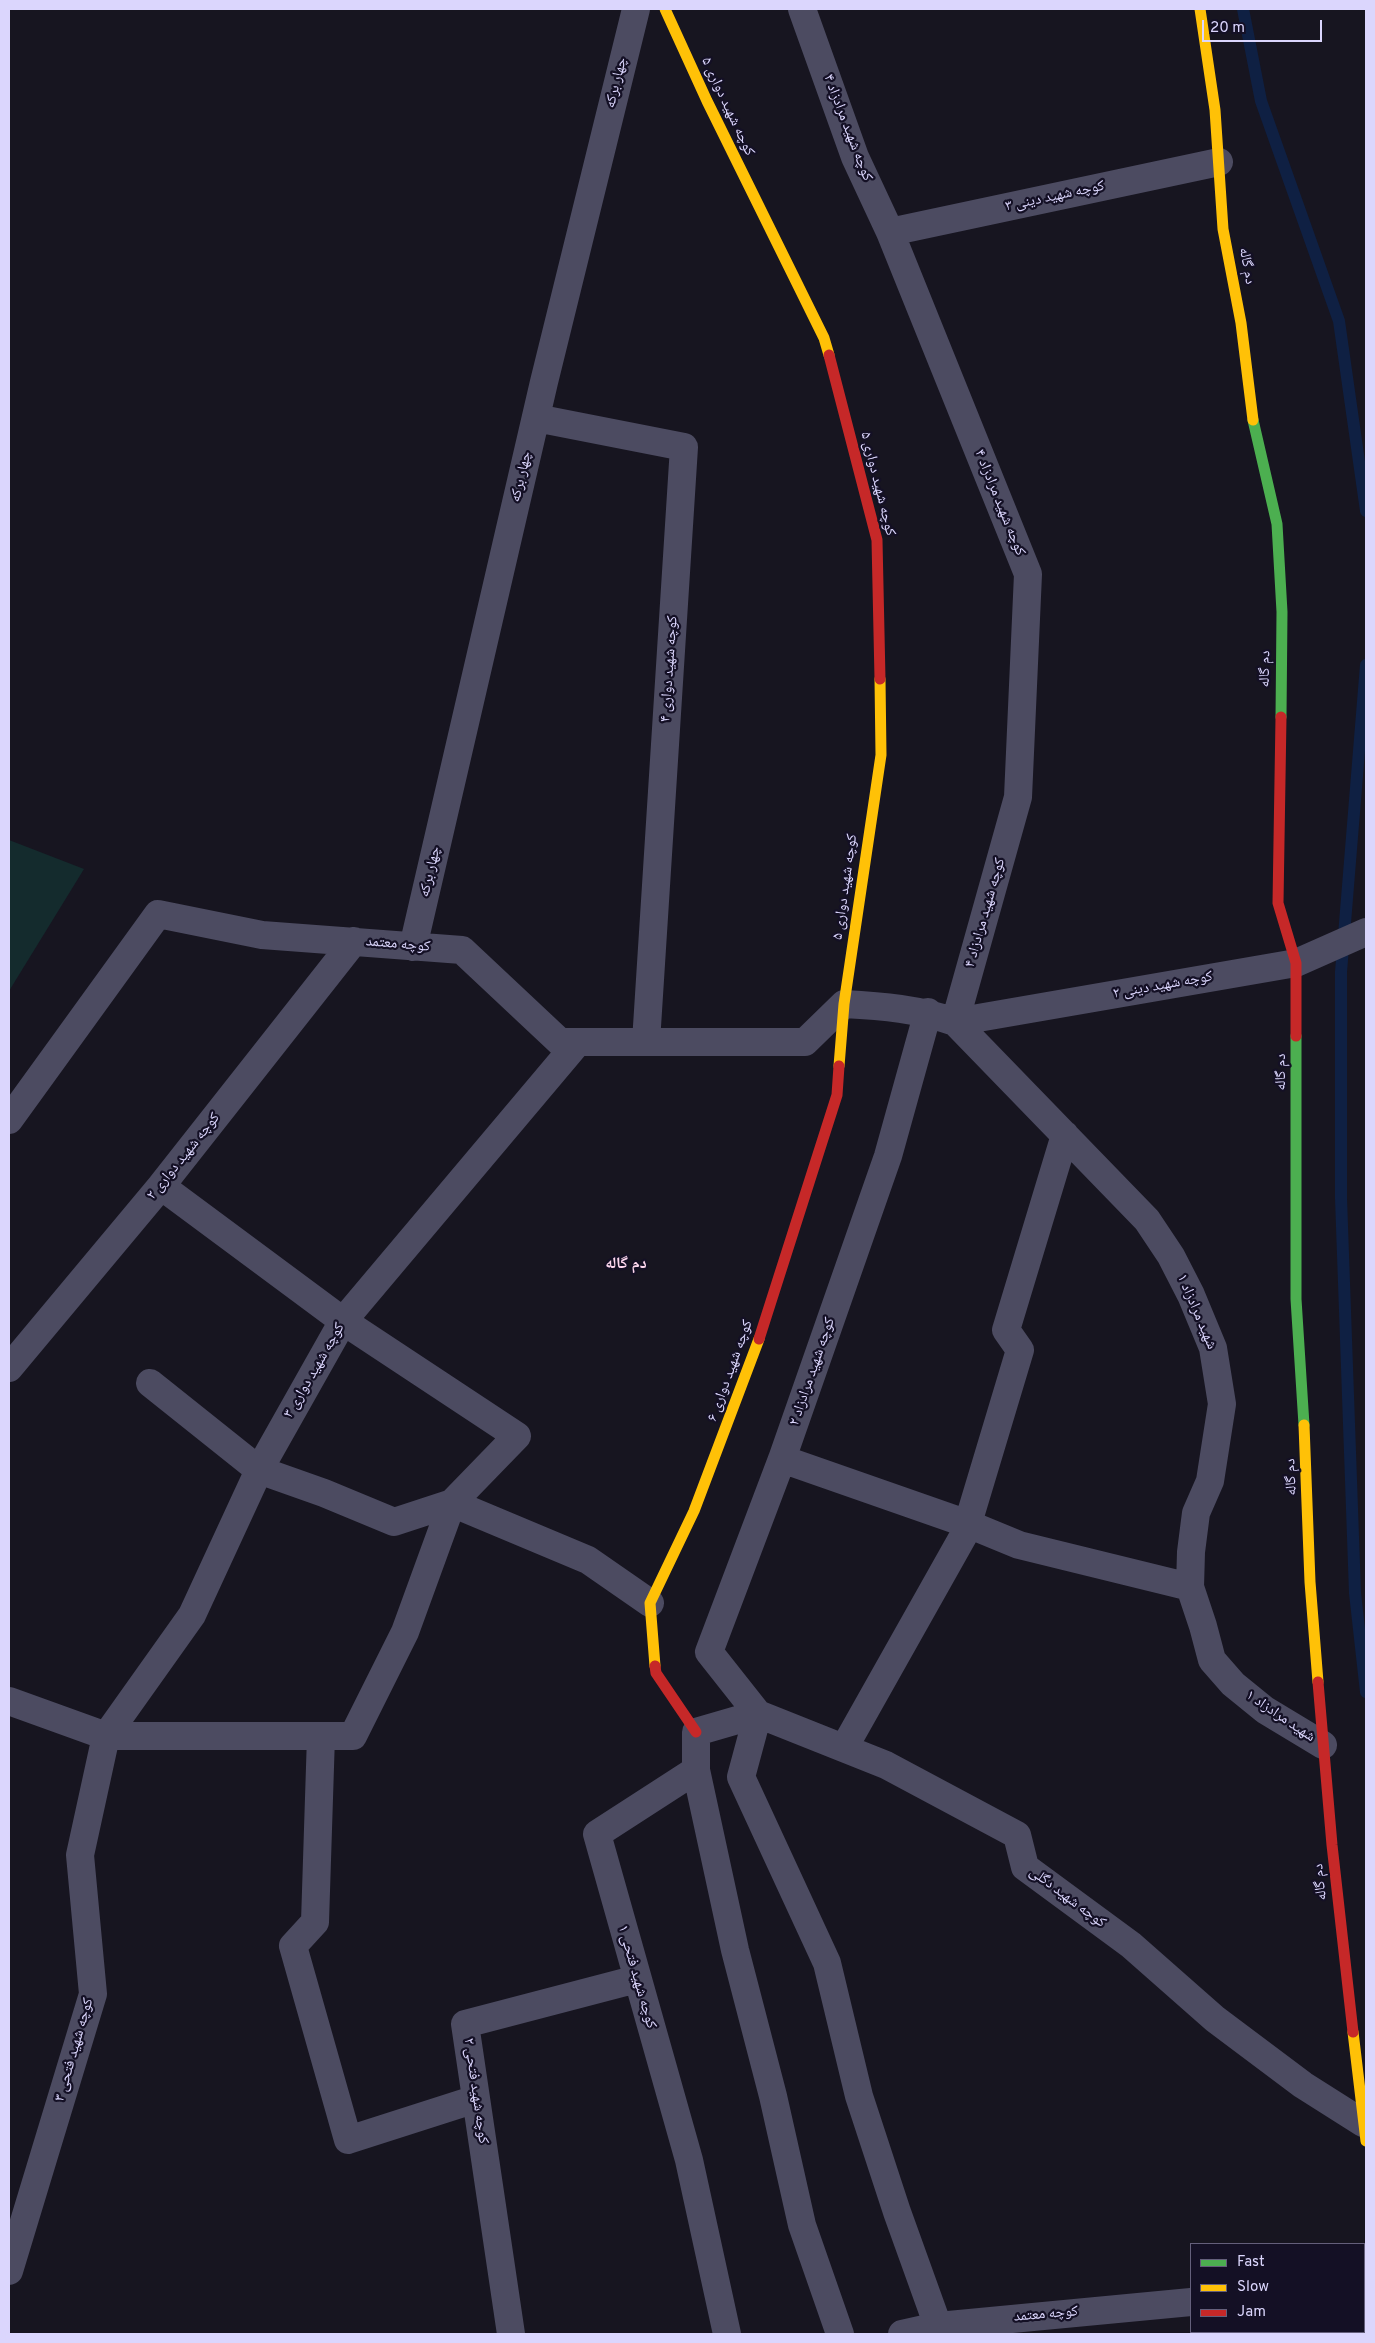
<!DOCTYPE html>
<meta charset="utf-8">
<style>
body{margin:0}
#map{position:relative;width:1375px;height:2343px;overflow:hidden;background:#171520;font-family:Overpass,sans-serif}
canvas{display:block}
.frame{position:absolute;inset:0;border:10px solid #dbd6fd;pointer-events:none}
.legend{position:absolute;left:1190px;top:2243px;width:175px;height:90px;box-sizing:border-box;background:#141025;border:1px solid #645f7b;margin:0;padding:6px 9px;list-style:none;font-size:15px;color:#dbd6fd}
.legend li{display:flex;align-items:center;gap:10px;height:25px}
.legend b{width:25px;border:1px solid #645f7b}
.scale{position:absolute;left:1202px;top:20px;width:120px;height:22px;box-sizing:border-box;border:2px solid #dbd6fd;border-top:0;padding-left:6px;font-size:15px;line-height:18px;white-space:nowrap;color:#dbd6fd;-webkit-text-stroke:4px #141025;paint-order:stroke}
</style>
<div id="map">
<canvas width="1375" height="2343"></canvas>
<div class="frame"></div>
<ul class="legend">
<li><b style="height:6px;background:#4caf50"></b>Fast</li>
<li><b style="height:6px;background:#ffc107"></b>Slow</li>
<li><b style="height:6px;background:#c62828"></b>Jam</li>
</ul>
<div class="scale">20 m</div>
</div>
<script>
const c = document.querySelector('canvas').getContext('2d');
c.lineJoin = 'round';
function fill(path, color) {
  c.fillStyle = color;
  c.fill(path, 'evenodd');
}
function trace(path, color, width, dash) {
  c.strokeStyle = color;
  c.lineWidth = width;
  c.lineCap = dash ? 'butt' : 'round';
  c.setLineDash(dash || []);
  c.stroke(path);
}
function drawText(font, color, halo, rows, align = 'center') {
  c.font = font + ' Overpass,"Noto Naskh Arabic",sans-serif';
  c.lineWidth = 4.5;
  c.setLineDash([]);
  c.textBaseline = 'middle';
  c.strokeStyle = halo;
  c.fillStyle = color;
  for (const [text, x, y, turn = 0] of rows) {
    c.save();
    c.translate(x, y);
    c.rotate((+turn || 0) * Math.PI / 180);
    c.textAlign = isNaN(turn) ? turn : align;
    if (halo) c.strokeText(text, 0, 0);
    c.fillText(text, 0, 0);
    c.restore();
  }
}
const green = new Path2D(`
 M9,840L84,869L9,991Z`);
const stream = new Path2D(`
 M1243,9L1261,101L1339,321L1366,511
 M1366,665L1341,972V1198L1355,1593L1366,1692`);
const street = new Path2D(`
 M802,9L855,157L890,232L1028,574L1018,797L955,1022
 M890,232L1219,162
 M536,418L684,447L646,1042
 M413,947L544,382L636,9
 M928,1012L888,1156L782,1459L709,1652L758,1714L886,1765L1017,1835L1025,1867L1131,1945L1215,2019L1303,2085L1363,2123
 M955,1022L1296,963L1366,932
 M9,1120L158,914L262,935L462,950L560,1042H805L844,1004C883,1006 918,1009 955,1022L1147,1220L1171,1256L1191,1295L1213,1348L1222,1404L1210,1481L1196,1513L1191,1552L1190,1587L1203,1626L1212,1660L1233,1684L1265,1710L1323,1745
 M161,1186L343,1321L517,1436L452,1503L405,1632L353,1736H321L315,1922L293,1946L348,2140L476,2099
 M9,1368L161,1186L354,941
 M150,1383L259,1470L324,1493L394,1522L452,1503L588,1560L650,1603
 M782,1459L968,1524L1019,1545L1190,1587
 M9,1701L106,1736H321
 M758,1714L741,1777L827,1963L859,2096L897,2212L938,2326L939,2334
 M844,1748L965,1533L1020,1350L1006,1330L1065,1135
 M696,1770L735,1950L773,2096L802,2225L840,2334
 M9,2271L93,1994L80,1855L106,1736L192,1615L259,1470L343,1321L578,1042
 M1364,2286H1366
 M511,2334L465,2024L637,1979
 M727,2334L689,2160L597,1834L696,1770V1732L758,1714
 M902,2334L938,2326L1191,2302`);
const fast = new Path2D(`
 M1253,420L1277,524L1282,612L1281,717
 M1296,1036V1299L1304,1425`);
const slow = new Path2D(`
 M665,9L707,101L824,338L829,355
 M1200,9L1215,110L1223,229L1241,323L1253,420
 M839,1066L844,1004L881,755L880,679
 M1304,1425L1310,1582L1318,1682
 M655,1666L650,1603L694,1511L759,1339
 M1353,2032L1366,2141`);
const jam = new Path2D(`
 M829,355L877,540L880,679
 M1281,717L1278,903L1296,963V1036
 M759,1339L837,1095L839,1066
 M655,1666L656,1673L696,1732
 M1318,1682L1332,1845L1353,2032`);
const streetNames = [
 ["چهار برکه",617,83,-76],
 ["کوچه شهید دواری ۵",727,107,65],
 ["کوچه شهید مرادزاد ۴",847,128,69],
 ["کوچه شهید دینی ۳",1055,197,-12],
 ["دم گاله",1246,266,80],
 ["چهار برکه",522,477,-77],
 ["کوچه شهید دواری ۵",877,484,76],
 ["کوچه شهید مرادزاد ۴",999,503,68],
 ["کوچه شهید دواری ۴",670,669,-86],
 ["دم گاله",1266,669,-89],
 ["چهار برکه",431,872,-77],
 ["کوچه شهید دواری ۵",846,887,-82],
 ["کوچه شهید مرادزاد ۴",986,913,-74],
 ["کوچه معتمد",398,945,5],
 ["کوچه شهید دینی ۲",1163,986,-10],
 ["دم گاله",1282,1072,-90],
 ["کوچه شهید دواری ۲",184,1157,-51],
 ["شهید مرادزاد ۱",1196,1312,67],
 ["کوچه شهید دواری ۳",315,1371,-60],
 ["کوچه شهید دواری ۶",731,1371,-70],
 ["کوچه شهید مرادزاد ۲",813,1372,-71],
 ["دم گاله",1292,1477,-92],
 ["شهید مرادزاد ۱",1280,1717,34],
 ["دم گاله",1321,1882,-96],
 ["کوچه شهید دگلی",1067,1898,37],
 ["کوچه شهید فتحی ۱",636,1977,74],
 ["کوچه شهید فتحی ۳",75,2050,-74],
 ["کوچه شهید فتحی ۲",475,2091,82],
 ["کوچه معتمد",1046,2315,-5]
];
const neighbourhoodNames = [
 ["دم گاله",626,1265]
];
fill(green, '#142b2d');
trace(stream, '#0f2043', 12);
trace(street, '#4c4b61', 28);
trace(fast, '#4caf50', 11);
trace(slow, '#ffc107', 11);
trace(jam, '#c62828', 11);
drawText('15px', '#dbd6fd', '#141025', streetNames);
drawText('bold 16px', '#fed8ef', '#141025', neighbourhoodNames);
</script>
